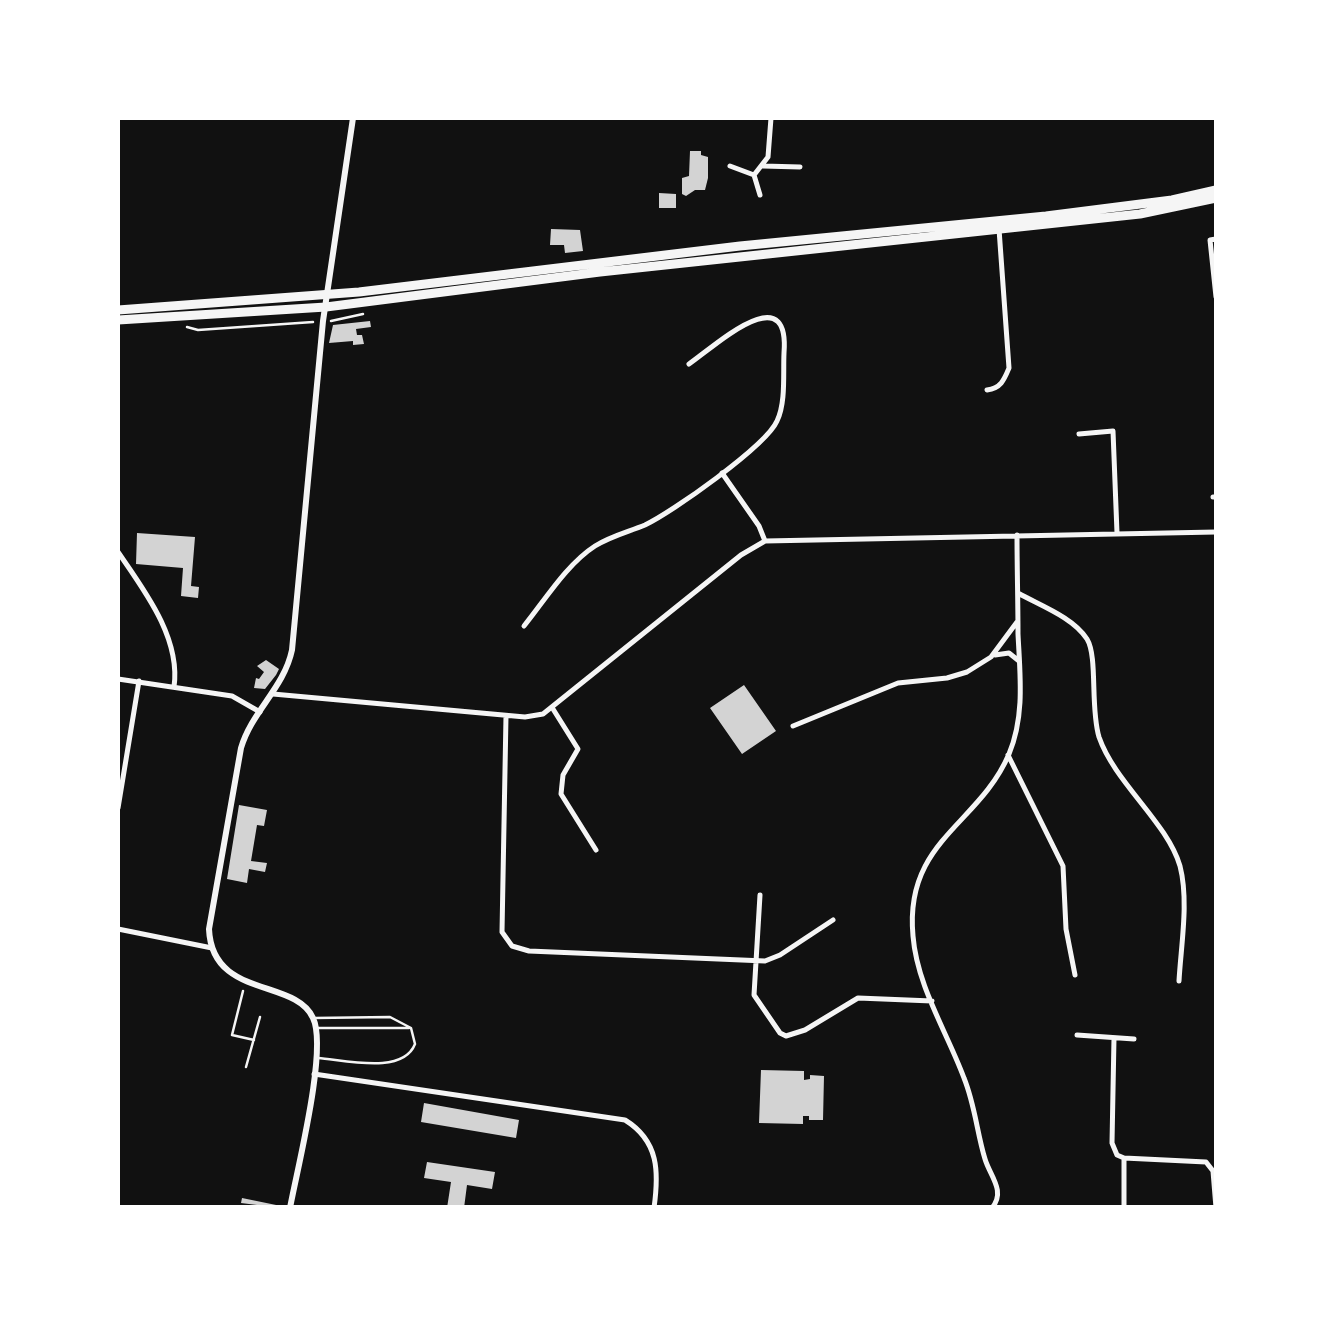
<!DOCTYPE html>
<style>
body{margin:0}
#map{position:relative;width:1334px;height:1325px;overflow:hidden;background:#111;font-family:"Open Sans",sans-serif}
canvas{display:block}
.frame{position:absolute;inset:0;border:120px solid #fff;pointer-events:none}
</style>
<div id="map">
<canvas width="1334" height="1325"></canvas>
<div class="frame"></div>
</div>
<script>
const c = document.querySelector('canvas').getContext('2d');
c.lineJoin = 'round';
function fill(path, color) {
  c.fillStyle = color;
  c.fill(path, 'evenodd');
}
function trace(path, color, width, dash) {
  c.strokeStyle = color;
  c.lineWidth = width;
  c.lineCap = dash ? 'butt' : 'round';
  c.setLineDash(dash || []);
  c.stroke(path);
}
const building = new Path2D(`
 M690,151H701V155L708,157V178L705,190H695L686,196L682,194V178L689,176Z
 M659,193L676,194V208H659Z
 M551,229L580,230L583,251L565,253L564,245H550Z
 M370,321L371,327L356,329L357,335H362L364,344L353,345V341L329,343L333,325Z
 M137,533L195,537L191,586L199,587L198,598L181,596L183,568L136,564Z
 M266,660L279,669L276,675L265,689L254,688L256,678L259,679L264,672L257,666Z
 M744,685L776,731L742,754L710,708Z
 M239,805L267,810L264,826L257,825L251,861L267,863L265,872L249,869L247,883L227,879Z
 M761,1070L804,1071V1080L810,1079V1075L824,1076L823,1120H809V1116H803V1124L759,1123Z
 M424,1103L519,1120L516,1138L421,1122Z
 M427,1162L495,1172L492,1189L467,1185L464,1208H447L451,1182L424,1178Z
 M242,1198L281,1206V1208L241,1203Z`);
const path = new Path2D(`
 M331,321L363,314
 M187,327L198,330L313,322
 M118,826V839
 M243,991L232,1035L254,1040
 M246,1067L260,1017`);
const service = new Path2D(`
 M314,1018L390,1017L411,1028L415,1044C403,1075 345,1060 318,1058
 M317,1028H409`);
const minor = new Path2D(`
 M730,166L754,175
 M763,166L800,167
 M760,195L754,175L768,157L771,118
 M1216,239L1210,240L1216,297
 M987,390C1001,388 1004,380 1009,368L999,229
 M1079,434L1113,431L1117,533
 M722,473L759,526L765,541
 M1213,497H1216
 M118,552C144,590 181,638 174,687
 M1018,593C1039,605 1073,617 1087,639C1098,657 1090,708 1099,737C1115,783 1167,822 1180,866C1189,901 1181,945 1179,981
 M524,626C545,600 567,564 595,546C611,536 628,532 645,525C671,513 766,446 777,421C786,403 783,373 784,353C790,276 715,346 689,364
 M995,655L1009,653L1019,661
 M118,679L232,696L260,712
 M273,694L525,717L543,714L741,555L765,541L1216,532
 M553,709L578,749L563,775L561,794L596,850
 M506,716L502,932L512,946L529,951L765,961L780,955L833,920
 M793,726L898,683L947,678L967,672L991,657L1017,622
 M1008,755L1063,866L1066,929L1075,975
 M118,808L139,681
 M760,895L754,995L780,1033L786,1036L805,1030L858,998L932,1001
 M118,929L212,948
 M1077,1035L1134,1039
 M1114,1038L1112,1143L1117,1155L1124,1158L1206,1162L1213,1171L1216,1208
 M314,1074L625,1120C659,1141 659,1172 654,1208
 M1124,1158V1208
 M992,1208C1006,1191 990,1176 985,1159C977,1133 975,1105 964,1078C947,1032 917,986 913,936C904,841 979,825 1009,754C1025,716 1020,675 1018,634C1018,601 1017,568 1017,535`);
const tertiary = new Path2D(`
 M290,1208C297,1170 328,1049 313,1018C295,978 212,999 209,929L241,748C252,711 284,688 292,650L323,321L353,118`);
const primary = new Path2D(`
 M118,310L359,292L740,246L1046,216L1172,200L1216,190
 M118,320L326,307L600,272L1140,214L1216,198`);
fill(building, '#d3d3d3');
trace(path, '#f5f5f5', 2.5);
trace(service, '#f5f5f5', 2.5);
trace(minor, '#f5f5f5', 5);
trace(tertiary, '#f5f5f5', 6);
trace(primary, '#f5f5f5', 9);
</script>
